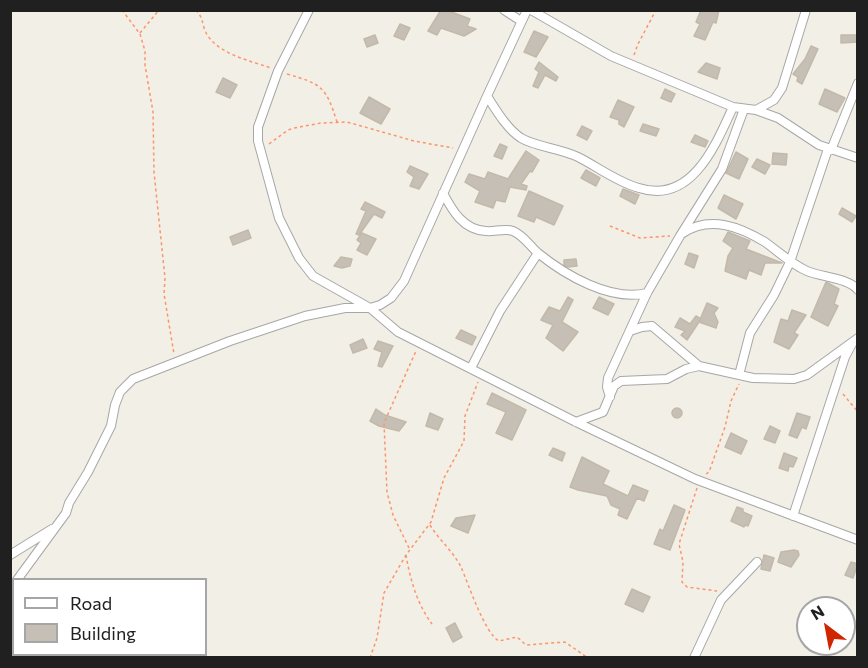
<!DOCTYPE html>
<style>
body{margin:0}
#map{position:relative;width:868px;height:668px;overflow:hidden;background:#f1efe6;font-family:Commissioner,sans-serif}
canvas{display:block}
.frame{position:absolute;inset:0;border:12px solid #202020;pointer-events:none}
.legend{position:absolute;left:12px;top:578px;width:195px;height:78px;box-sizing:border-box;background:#fff;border:2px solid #a6a6a6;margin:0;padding:8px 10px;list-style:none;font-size:18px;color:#202020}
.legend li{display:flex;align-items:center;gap:12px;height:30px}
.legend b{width:30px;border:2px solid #a6a6a6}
.north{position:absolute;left:796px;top:596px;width:60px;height:60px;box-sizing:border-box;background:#fff;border:2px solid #a6a6a6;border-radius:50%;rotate:328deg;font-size:16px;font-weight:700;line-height:24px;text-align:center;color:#202020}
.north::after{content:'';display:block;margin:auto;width:21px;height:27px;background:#d02600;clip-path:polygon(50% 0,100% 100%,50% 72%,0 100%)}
</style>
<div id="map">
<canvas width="868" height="668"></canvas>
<div class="frame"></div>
<ul class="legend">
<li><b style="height:8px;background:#fff"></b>Road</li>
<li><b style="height:16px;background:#c6bfb5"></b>Building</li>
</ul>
<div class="north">N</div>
</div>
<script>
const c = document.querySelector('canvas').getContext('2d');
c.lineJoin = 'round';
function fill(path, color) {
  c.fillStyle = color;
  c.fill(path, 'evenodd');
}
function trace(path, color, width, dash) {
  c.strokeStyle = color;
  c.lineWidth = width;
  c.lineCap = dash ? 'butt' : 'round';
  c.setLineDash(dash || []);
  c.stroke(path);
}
const building = new Path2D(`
 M441,10H446L470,19L467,26L476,29L464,36L441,28L437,35L428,31Z
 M701,10H719L716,23L713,22L705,40L694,36L700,24L696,22Z
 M400,24L410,28L404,40L394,36Z
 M534,31L548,37L536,57L524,52Z
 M375,35L378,43L367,47L364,39Z
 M841,35H858V42L841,43Z
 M811,46L818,49L802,84L797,81L798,77L793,74L805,59Z
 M539,62L558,77L556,81L545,75L538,88L533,86L539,72L535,69Z
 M706,63L720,68L717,79L698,72Z
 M223,78L237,85L230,98L216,92Z
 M665,89L675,94L671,102L661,98Z
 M825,89L845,98L837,112L819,104Z
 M369,97L390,109L381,124L360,113Z
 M618,100L634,107L624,127L619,124V120L610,117Z
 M643,124L659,129L656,136L640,131Z
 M582,126L592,131L587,140L577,135Z
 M695,135L708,141L705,147L691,142Z
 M500,144L507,147L502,159L494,156Z
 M526,151L539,160L532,172L530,171L521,184L527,186L526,190L510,187L505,202L496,200L493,208L475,202L480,191L465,182L469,174L485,179L488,172L508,179Z
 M736,152L748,159L739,179L726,173Z
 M773,153L787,154L786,165L772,164Z
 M757,159L770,165L765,174L752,167Z
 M410,166L428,174L419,189L410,186L414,177L407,172Z
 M586,170L600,178L596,186L581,178Z
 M623,189L639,195L635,204L620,196Z
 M529,191L563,206L554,225L536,217L534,222L518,216Z
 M724,195L743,204L736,219L718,208Z
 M365,202L385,212L382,218L374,214L359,235L356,234L366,211L361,209Z
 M842,208L856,216L852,222L839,214Z
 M248,230L251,238L233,245L230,237Z
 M728,232L750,241L746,249L782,263H765L761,275L749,270L746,279L725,271L728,256L733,248L723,241Z
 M362,233L376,239L367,255L357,250L361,243L357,240Z
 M689,253L698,256L694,268L685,264Z
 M341,257L352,259L350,266L342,268L334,266Z
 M576,259L577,266L568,267L564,265V260Z
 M826,282L839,289L834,304L838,306L828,326L811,317Z
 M568,297L573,300L562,322L578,332L563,351L546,338L553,325L541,320L549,307L560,311Z
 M599,297L614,304L608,315L593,308Z
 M707,303L718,308L714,313L718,322L716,328L699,322Z
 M792,310L806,315L794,333L798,335L789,349L774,342L781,319L788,321Z
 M696,316L701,319L687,340L681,335L685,331L675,327L680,318L690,324Z
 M461,330L476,337L472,345L456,338Z
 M363,339L367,348L353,353L350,345Z
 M378,341L393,346L382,367L378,366L382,352L374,349Z
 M492,393L526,410L512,440L496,433L506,412L487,404Z
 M672 413a5 5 0 1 1 10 0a5 5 0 1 1-10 0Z
 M376,409L385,415L406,422L399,431L379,426L370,421Z
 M430,413L443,419L438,430L426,426Z
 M797,413L810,417L806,429L802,427L797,438L789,435Z
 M770,426L780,431L775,443L764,439Z
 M731,433L747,441L741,454L725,447Z
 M553,448L565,453L562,461L549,455Z
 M784,453L797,458L793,467L789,466L788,471L779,468Z
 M582,457L609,471L603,484L628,496L633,485L648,491L644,501L637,498L627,519L618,515L620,509L611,505L607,496L578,490L570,487Z
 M674,505L685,510L670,550L654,544L660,529L663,531Z
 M737,507L743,509V512L752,516L748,526L745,525L744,527L731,521Z
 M475,515L468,533L451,526L456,518Z
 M794,550L798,551L799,555L791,567L778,562L781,552Z
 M764,555L774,558L770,571L761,569Z
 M851,562L858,564L853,578L845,575Z
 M632,589L650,597L643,612L625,604Z
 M455,623L462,637L453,642L446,628Z`);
const path = new Path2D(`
 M122,10L140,34L145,51V65L153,112L154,172L165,278L164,294L174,354
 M196,10C205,20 201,26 208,36C221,55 251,61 271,68
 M140,33L159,10
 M634,55L638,44L656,10
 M287,74C322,84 326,87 337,122
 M269,144L288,130L294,128L321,123L347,122L414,141L453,148
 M610,226L640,238L670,236
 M843,394L858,412
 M706,474L709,472L725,427L731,401L739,384
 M697,488L679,544L683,562L682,582L687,587L717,591
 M430,525C439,540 453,551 461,567C468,583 485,634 499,641L517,637L526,645L565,642L588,658
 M409,548L393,515L387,492L384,423L416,351
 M406,555C410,579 417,604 432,624
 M370,658L377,638L384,593L406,555L431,522L444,478L464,441L465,416L478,382`);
const minor = new Path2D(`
 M309,10L278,71L258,127V141L279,218L299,258L313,276L370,308L398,332L576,422L695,479L858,540
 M504,10L521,21
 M531,10L611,56L733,107L756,110L774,100L782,88L806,10
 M487,96C496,110 507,129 521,138C536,147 560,148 578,157C598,167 617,182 639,188C692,205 716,144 733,107
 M756,110L778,118L819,145L858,158
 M831,150L858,83
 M443,193C452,210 463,230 486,231C494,232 505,228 513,231C523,235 530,246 538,253C565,275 611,302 647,293
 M683,233C710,215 740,227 765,242C779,252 791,264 807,271C821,277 849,278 858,290
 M630,331L642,327L652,326L699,366
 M471,368L500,311L538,253
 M739,375L750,333L774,295L790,262L828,149
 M610,397L607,387L608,378L647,293L680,236L722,169L744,109
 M576,422L603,412L614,386L621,381L667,379L686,369L699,366L753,378L794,379L807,375L858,338
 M793,516L845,357L853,342
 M10,555L52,529
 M17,580L66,513L69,503L88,472L111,426L115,405L120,392L133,379L230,341L305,316L345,308H370L380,305L391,298L404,281L487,96L527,10
 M10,589L14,584
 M694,658L721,600L757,562`);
fill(building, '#c6bfb5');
trace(building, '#c3b9a8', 1.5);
trace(minor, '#a7a7a7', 10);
trace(path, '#fe946a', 1.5, [3, 3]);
trace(minor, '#fff', 8);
</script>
